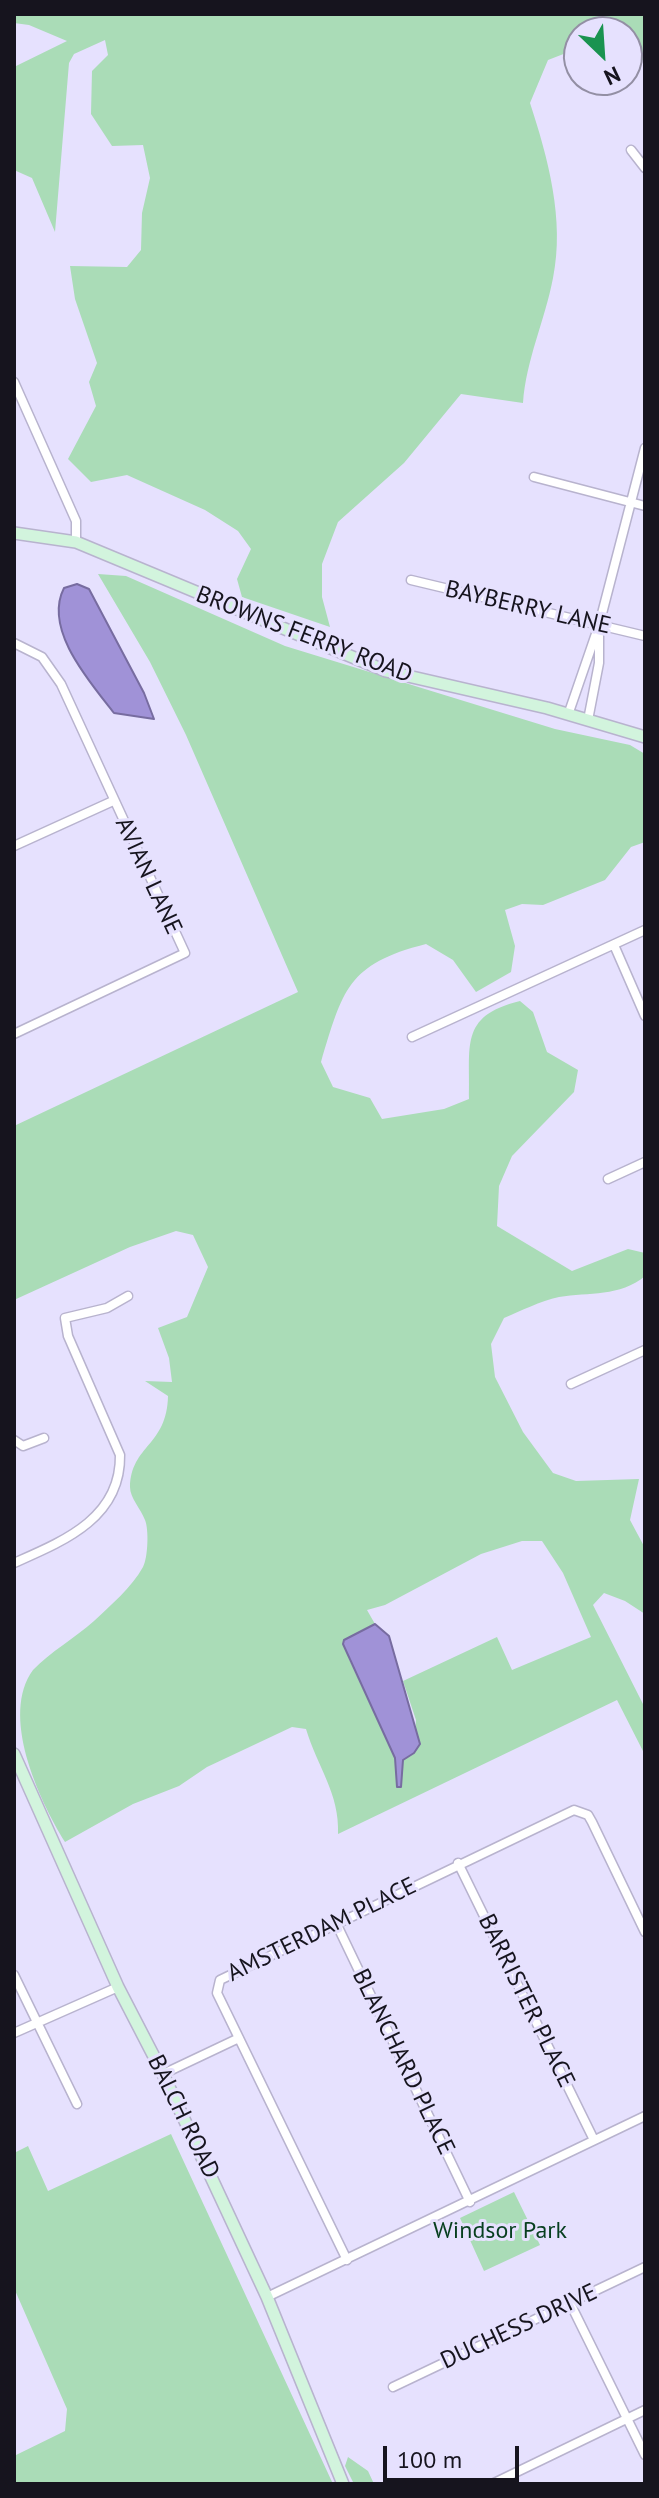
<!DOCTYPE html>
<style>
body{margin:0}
#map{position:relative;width:659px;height:2498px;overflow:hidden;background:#e6e1fe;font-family:"PT Sans",sans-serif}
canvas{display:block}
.frame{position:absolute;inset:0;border:16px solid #16141e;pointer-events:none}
.north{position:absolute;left:563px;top:16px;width:80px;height:80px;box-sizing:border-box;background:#e6e1fe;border:2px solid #938fa4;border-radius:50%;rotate:155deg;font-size:22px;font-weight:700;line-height:32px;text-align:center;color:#16141e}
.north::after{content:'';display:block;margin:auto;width:28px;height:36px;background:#1a9350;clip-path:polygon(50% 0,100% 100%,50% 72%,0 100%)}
.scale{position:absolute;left:383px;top:2446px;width:136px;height:36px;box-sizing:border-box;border:4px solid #16141e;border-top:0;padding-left:10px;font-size:24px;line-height:28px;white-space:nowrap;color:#16141e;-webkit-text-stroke:6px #e6e1fe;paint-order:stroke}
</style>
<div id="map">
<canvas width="659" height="2498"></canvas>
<div class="frame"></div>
<div class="north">N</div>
<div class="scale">100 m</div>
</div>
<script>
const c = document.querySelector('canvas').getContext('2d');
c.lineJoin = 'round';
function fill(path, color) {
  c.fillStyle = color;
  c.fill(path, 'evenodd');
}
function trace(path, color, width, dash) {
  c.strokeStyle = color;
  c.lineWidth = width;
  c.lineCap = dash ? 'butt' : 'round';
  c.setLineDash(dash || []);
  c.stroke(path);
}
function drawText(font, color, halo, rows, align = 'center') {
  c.font = font + ' "PT Sans",sans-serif';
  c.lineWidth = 6;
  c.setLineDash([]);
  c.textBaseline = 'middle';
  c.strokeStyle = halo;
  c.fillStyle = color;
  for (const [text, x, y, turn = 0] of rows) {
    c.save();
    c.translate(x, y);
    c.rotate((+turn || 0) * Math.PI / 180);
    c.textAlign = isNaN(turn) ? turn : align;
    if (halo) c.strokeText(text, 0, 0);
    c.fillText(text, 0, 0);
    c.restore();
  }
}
const green = new Path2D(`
 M14,14H645V61L627,55V32H579V48L548,60L530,103C548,158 565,220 553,278C545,320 526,360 523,403L461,394L404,463L338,522L322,564V597L330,627L242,597L237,579L251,549L238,531L205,510L127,475L91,482L68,459L96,406L89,382L97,363L75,299L70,266L127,267L141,250L142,213L150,178L143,145L112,146L91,114L92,71L108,55L105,40L74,54L69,63L55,232L32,178L14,170V67L67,41L29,25L14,23Z
 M98,574L126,576L285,646L555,729L630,745L645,754V842L631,847L605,880L543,905L522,904L505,910L515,946L511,972L476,992L453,960L426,944C347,964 343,990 321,1062L333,1087L370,1098L382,1119L444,1109L469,1099C471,1047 458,1016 520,1001L533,1012L547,1052L578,1070L574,1092L512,1156L499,1186L497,1226L572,1271L628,1249L645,1253V1276C620,1297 589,1292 559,1297C540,1301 521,1311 504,1318L491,1344L495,1377L523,1432L553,1473L576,1481L639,1479L630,1520L645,1548V1614L625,1601L604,1593L593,1605L645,1708V1755L617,1700L338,1834C340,1794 317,1766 306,1729L292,1727L207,1767L179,1786L133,1804L65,1842C38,1798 0,1715 33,1670C50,1652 75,1638 94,1621C110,1606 132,1587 143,1567C148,1558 149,1529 145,1520C141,1509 130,1498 130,1487C131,1445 167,1446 168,1396L145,1381L172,1382L169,1358L158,1328L187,1317L208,1267L193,1235L176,1231L130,1247L14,1300V1126L298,992L186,735L150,662ZM522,1541H542L563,1573L591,1637L512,1670L497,1637L403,1681L416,1720L414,1753L403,1760L401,1786L398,1787L395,1758L349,1659L344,1640L375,1624L367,1610L385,1605L481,1554Z
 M171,2134L333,2484H14V2456L65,2431L67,2409L14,2288V2153L28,2146L48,2191Z
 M514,2192L540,2245L484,2271L460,2218Z
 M348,2457L368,2471L374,2484H354L345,2466Z`);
const water = new Path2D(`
 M77,584L89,589L144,693L154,719L114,713C89,681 43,629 64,588Z
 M375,1624L389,1636L420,1744L414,1753L403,1760L401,1787H397L395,1758L343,1644L344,1640Z`);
const street = new Path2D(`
 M631,150L645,168
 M14,382L76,521V542
 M534,477L645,506
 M411,580L645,636
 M14,643L42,657L61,684L185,953L14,1034
 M568,715L599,625L645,448
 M588,720L599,663V630
 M14,846L113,801
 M614,945L645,1016
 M412,1037L645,930
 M608,1179L645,1162
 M571,1384L645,1350
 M14,1440L23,1446L44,1438
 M14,1563C64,1541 121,1518 120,1455L68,1336L65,1318L107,1308L128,1296
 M458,1863L594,2140
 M336,1923L470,2202
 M14,1975L77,2104
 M14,2033L118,1987
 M163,2074L239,2038
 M347,2260L217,1993L220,1980L574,1810L588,1815L592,1822L645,1932
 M267,2297L645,2116
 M570,2303L645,2455
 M393,2387L645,2267
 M492,2484L645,2410`);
const secondary = new Path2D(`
 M14,533L76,542L386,671L547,708L645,737
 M14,1754L118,1987L163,2074L267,2297L343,2484`);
const streetNames = [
 ["BAYBERRY LANE",528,608,13],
 ["BROWNS FERRY ROAD",304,635,21],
 ["AVIAN LANE",148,876,65],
 ["AMSTERDAM PLACE",322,1930,-26],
 ["BARRISTER PLACE",526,2001,64],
 ["BLANCHARD PLACE",403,2062,64],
 ["BALCH ROAD",183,2117,64],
 ["DUCHESS DRIVE",519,2327,-25]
];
const parkNames = [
 ["Windsor Park",500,2231]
];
fill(green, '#aadcb7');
fill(water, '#a092d7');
trace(water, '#776ca0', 2);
trace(street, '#b8b3ce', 11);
trace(secondary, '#b8b3ce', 14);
trace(street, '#fff', 8);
trace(secondary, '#d2f4dd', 11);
drawText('24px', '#16141e', '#e6e1fe', streetNames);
drawText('24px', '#073f1f', '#e6e1fe', parkNames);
</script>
